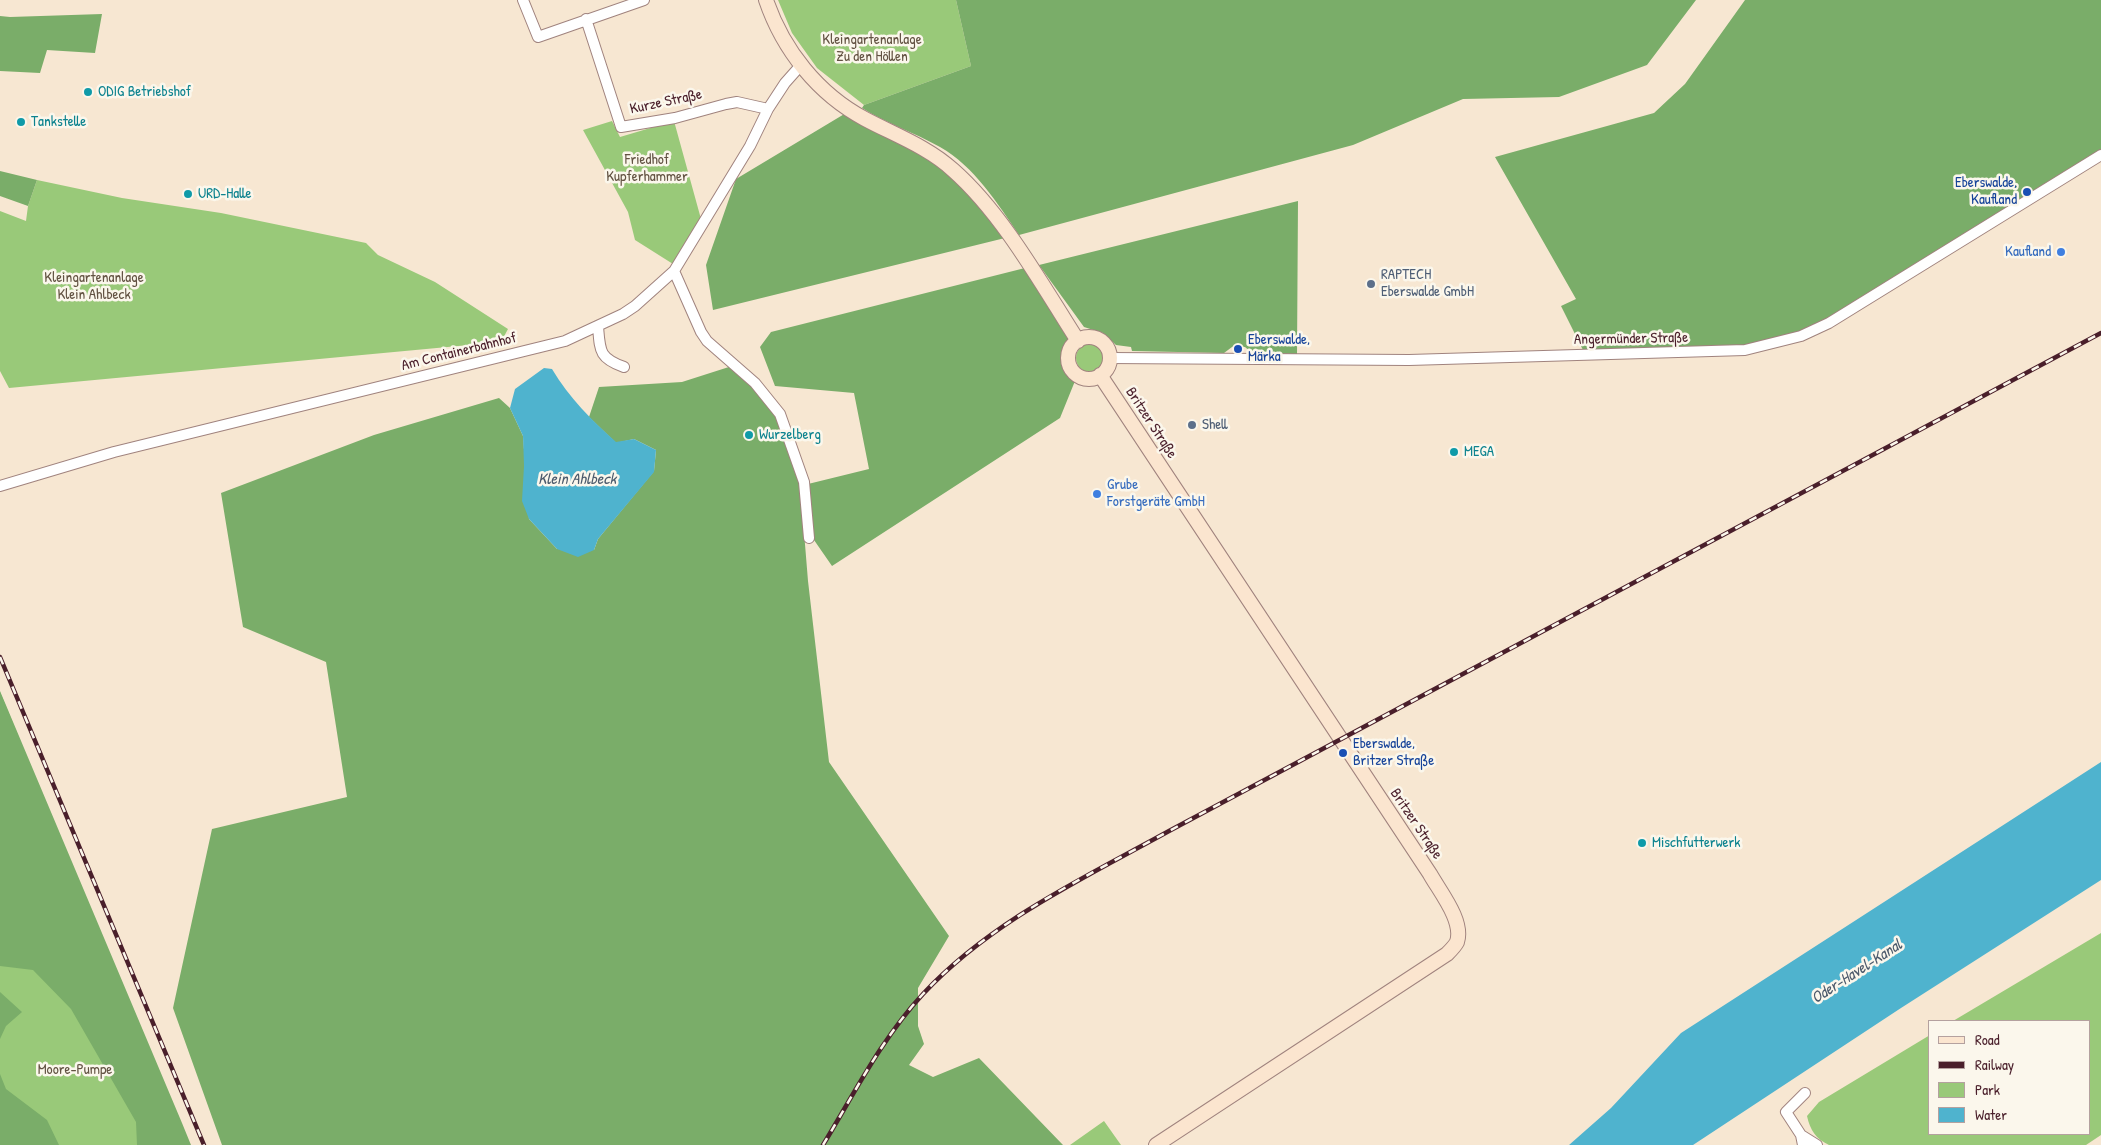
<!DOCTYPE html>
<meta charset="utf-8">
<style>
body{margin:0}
#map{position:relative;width:2101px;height:1145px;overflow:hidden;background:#f7e7d2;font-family:"Patrick Hand",sans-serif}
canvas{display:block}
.legend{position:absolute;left:1928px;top:1020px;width:162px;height:115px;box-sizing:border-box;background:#fbf7ec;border:1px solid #b4a19f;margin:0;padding:6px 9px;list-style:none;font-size:15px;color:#4a1f2b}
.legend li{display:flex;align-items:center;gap:10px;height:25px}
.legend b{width:25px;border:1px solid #b4a19f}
</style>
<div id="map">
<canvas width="2101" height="1145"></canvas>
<ul class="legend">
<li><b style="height:6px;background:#fbe5cf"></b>Road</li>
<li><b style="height:6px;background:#4a1f2b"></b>Railway</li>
<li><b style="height:14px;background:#99c979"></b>Park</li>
<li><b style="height:14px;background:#4fb3ce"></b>Water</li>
</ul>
</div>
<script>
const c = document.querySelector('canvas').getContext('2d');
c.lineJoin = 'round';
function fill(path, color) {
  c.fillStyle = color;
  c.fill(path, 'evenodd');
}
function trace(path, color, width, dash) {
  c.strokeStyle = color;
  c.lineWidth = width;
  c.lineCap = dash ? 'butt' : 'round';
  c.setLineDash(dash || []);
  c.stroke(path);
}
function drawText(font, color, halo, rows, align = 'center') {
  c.font = font + ' "Patrick Hand",sans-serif';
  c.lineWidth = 5;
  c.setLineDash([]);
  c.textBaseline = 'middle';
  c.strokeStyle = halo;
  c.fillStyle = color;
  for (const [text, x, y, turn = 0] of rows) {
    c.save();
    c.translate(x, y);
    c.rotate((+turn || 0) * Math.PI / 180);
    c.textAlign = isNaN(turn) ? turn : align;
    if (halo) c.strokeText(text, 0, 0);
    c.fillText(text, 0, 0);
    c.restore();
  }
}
const green = new Path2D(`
 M778,0H956L971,66L864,105L817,68L792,33Z
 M612,121L620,137L674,121L701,219L673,264L635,240L628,212L583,130Z
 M37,180L122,198L221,213L366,243L378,255L435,282L508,329L501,342L9,388L0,371V211L26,221L28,206Z
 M1076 358a14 14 0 1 1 28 0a14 14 0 1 1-28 0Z
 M0,692L188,1145H0Z
 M2101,933V1135L2086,1145H1829C1816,1139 1810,1130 1807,1116L1819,1102L1930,1035V1134H2090V1021H1953Z
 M1104,1121L1121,1145H1070Z`);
const forest = new Path2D(`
 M956,0H1696L1647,65L1559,97L1463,99L1353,145L1019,235C998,204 974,166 940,147C915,133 886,123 862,108L864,105L971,66Z
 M1745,0H2101V155L1850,312L1772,345L1584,352L1561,306L1576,299L1495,157L1654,113L1685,84Z
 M102,14L95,53L47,50L40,73L0,71V16L10,17Z
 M846,113L918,150L952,175L1005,238L713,310L706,265L736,179Z
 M0,171L37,180L28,206L0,196Z
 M1298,201L1297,354L1252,353L1245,347H1232L1224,353L1132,351L1131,347L1116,345L1103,333L1084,327L1039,265Z
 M1025,268L1046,300L1068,338L1066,363L1075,381L1060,418L832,566L814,540L808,484L869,469L854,393L775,386L760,347L771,332Z
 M732,366L753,386L775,416L790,449L800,483L808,581L829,762L949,936L918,988V1026L924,1044L909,1065L933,1077L979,1058L1063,1145H222L173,1008L212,829L347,797L326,662L243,627L221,493L374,435L499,398L510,408L523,436L529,519L557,549L594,550L598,539L654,471L656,450L634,439L616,443L589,417L599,387L682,382Z
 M0,691L182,1123L191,1145H137L136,1122L71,1009L33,970L0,966Z
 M0,992L22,1012L6,1026L0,1039Z
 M0,1074L6,1089L47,1120L59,1145H0Z`);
const water = new Path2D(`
 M544,368L552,369C569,398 592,420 616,442L634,439L656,450L654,472L598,539L594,550L578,557L557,549L529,519L522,501L524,466L523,436L510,408L515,389Z
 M2101,762V880L1901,1008L1693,1145H1569L1611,1108L1681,1033Z`);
const minor = new Path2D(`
 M523,0L538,37L644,0
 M586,19L621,127L675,118L726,104L737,102L768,109
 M674,271L701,332L707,341L755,383L780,414L804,482L809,538
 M598,326C600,351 599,358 624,367
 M1110,358L1409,360L1745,350L1801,336L1829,323L2101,155
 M0,486L114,452L565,341L623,314L635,306L674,271L750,146L768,109L785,83L801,65
 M1801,1135L1817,1145
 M1803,1145L1801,1135L1786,1112L1805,1093`);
const secondary = new Path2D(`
 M766,0C783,50 818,94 865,119C895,135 928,147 953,170C1003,214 1042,285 1078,341
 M1068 358a21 21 0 1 1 42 0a21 21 0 1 1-42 0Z
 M1100,375L1430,874C1440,892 1464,921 1457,942C1455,946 1451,950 1447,954L1156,1145`);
const rail = new Path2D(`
 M0,657L204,1145
 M823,1145C854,1094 882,1038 923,994C991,921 1084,878 1169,831L2101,333`);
const markers = [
 [88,92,5,"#0f9aa8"],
 [21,122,5,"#0f9aa8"],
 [2027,192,5,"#1a4fb4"],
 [188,194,5,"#0f9aa8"],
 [2061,252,5,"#3f7fe0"],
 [1371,284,5,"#5c6f8a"],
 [1238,349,5,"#1a4fb4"],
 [1192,425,5,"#5c6f8a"],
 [749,435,5,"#0f9aa8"],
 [1454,452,5,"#0f9aa8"],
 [1097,494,5,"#3f7fe0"],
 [1343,753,5,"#1a4fb4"],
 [1642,843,5,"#0f9aa8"]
];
const parkNames = [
 ["Kleingartenanlage",872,40],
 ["Zu den Höllen",872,57],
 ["Friedhof",647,160],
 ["Kupferhammer",647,177],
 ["Kleingartenanlage",94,278],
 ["Klein Ahlbeck",94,295],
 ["Moore-Pumpe",75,1070]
];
const cultureNames = [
 ["ODIG Betriebshof",98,92],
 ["Tankstelle",31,122],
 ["URD-Halle",198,194],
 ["Wurzelberg",759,435],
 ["MEGA",1464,452],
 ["Mischfutterwerk",1652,843]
];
const streetNames = [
 ["Kurze Straße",666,102,-12],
 ["Angermünder Straße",1631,339,-1],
 ["Am Containerbahnhof",459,352,-14],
 ["Britzer Straße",1151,423,57],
 ["Britzer Straße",1416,824,56]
];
const transitNames = [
 ["Eberswalde,",2017,183,"right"],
 ["Kaufland",2017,200,"right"],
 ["Eberswalde,",1248,340],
 ["Märka",1248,357],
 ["Eberswalde,",1353,744],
 ["Britzer Straße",1353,761]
];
const shopNames = [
 ["Kaufland",2051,252],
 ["Grube",1107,485,"left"],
 ["Forstgeräte GmbH",1107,502,"left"]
];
const serviceNames = [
 ["RAPTECH",1381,275],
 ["Eberswalde GmbH",1381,292],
 ["Shell",1202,425]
];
const waterNames = [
 ["Klein Ahlbeck",577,480],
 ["Oder-Havel-Kanal",1857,972,-33]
];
fill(green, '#99c979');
fill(forest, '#7aad69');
fill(water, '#4fb3ce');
trace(minor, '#a0837e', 12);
trace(secondary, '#a0837e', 16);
trace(minor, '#fff', 10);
trace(secondary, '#fbe5cf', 14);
trace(rail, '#4a1f2b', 4.5);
trace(rail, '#fbf7ec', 2.5, [8]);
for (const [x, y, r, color] of markers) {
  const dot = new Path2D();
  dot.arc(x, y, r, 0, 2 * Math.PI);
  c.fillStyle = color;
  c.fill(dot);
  trace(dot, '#fbf7ec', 2);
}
drawText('15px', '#625242', '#fbf7ec', parkNames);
drawText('15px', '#0d838f', '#fbf7ec', cultureNames, 'left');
drawText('15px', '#4a1f2b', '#fbf7ec', streetNames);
drawText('15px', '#164399', '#fbf7ec', transitNames, 'left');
drawText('15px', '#366cbe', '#fbf7ec', shopNames, 'right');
drawText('15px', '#4e5e75', '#fbf7ec', serviceNames, 'left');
drawText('italic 16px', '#4c5a6c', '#fbf7ec', waterNames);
</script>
